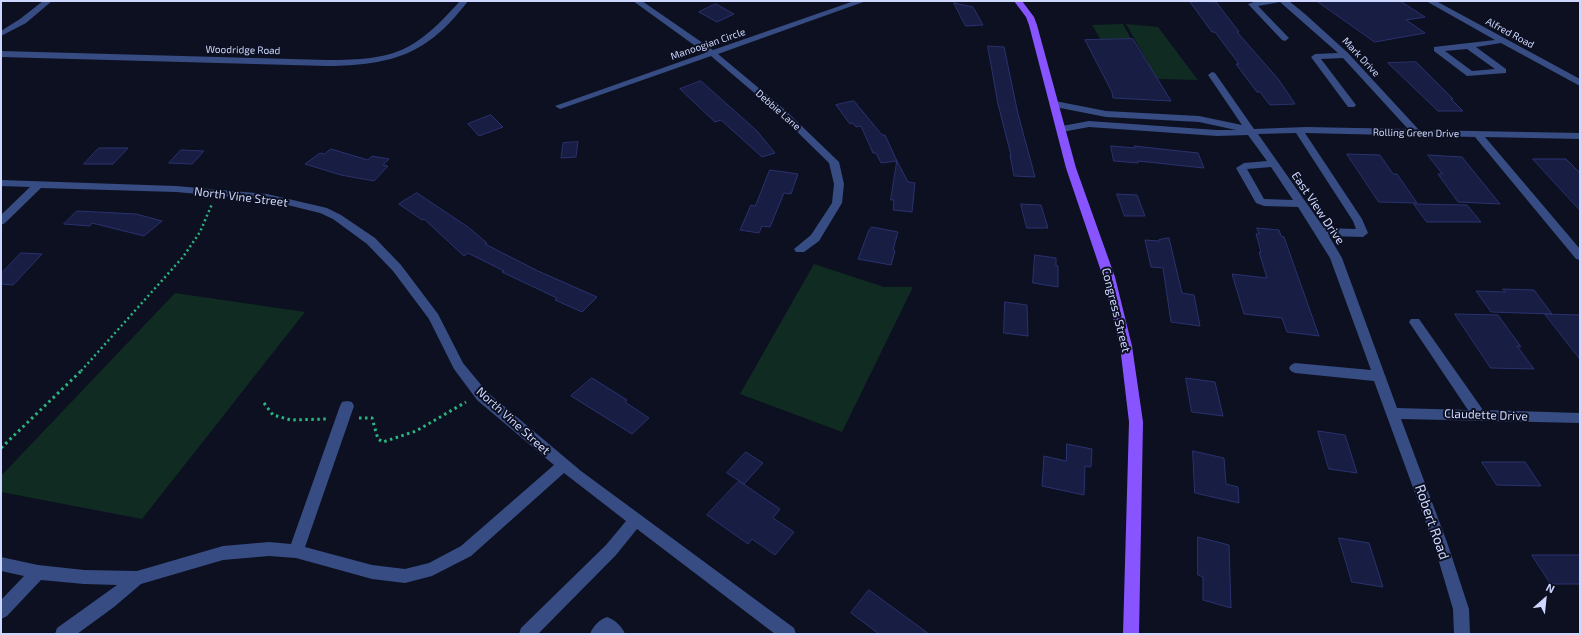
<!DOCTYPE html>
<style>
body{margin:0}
#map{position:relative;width:1581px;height:635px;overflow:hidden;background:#0d1021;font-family:"Exo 2",sans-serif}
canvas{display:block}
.frame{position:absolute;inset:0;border:2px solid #cdd7ff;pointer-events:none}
.north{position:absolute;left:1525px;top:579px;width:40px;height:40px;-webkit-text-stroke:3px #0d1021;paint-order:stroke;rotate:27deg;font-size:11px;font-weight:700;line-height:16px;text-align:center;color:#cdd7ff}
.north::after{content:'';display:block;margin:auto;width:14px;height:18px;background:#cdd7ff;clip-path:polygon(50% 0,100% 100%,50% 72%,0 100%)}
</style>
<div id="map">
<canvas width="1581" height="635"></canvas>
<div class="frame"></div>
<div class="north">N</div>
</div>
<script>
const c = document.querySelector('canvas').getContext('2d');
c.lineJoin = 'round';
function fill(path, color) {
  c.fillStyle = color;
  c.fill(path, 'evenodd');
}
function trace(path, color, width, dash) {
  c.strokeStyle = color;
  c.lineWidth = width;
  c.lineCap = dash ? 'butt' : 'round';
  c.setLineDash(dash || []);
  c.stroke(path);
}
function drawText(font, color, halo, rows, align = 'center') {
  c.font = font + ' "Exo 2",sans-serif';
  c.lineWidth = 4;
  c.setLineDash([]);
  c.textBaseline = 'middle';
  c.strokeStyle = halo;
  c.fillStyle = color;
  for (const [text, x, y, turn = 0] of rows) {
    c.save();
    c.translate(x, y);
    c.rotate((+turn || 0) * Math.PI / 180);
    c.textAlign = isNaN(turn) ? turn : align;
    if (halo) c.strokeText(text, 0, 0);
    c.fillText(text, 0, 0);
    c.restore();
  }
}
const green = new Path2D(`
 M1123,24L1131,39L1101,40L1092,25Z
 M1126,24L1158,27L1198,80L1122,78L1116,65L1149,64Z
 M814,264L884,287H913L842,432L740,394Z
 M175,293L305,312L142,519L1,492V476Z`);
const building = new Path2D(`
 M1191,1L1216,2L1239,32H1237L1279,80L1295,104L1270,105L1260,92H1257L1236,64H1239L1215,32H1212L1190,2H1192Z
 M1317,1H1400L1425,17L1406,20L1425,33L1375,42Z
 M954,3L973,7L983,25L966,26Z
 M716,4L734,14L717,22L699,12Z
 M1133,39L1171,101L1113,98L1112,92L1085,40Z
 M988,46L1004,47L1018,114L1035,177L1014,176L1010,155H1011L998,104Z
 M1416,62L1453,99H1451L1463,111H1438L1388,63Z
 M701,81L757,131L775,153L762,157L721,120L715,122L680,89Z
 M854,101L882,135H885L897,161L881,163L876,153H873L861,126L856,127L853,123L850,124L836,105Z
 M491,115L503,127L479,136L468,124Z
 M578,142L576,157L561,158L563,143Z
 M1111,146L1135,148L1134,146L1198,153L1204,168L1138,161V163L1114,161Z
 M99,148H128L113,164H84Z
 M331,149L368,160L372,156L389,159L383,165L388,166L374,181L341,175L305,164L320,153L324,154Z
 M181,150L204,151L192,164L169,163Z
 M1347,154L1380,155L1393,174H1397L1417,203L1379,202Z
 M1428,155L1462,157L1500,204L1458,202L1438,174H1442Z
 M1533,159H1566L1580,173V210Z
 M897,161L908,182L915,183L912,212L893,210L894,200H891Z
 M770,170L798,174L791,194L784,193L770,227L762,226L759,233L740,230L751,205L755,206Z
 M417,193L468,227L487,243L485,244L538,271L597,297L582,312L555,300L557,298L502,272L504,271L468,253L464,256L424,219L422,220L399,204Z
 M1117,194L1137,195L1145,216H1125Z
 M1021,204L1041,205L1048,228H1027Z
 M1414,204L1467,205L1481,222H1427Z
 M77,211L136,214L162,221L144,236L92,223L90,226L64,224Z
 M872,227L898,232L893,250L895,251L891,265L858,259L869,230Z
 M1257,228L1279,230L1281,236L1284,237L1319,336L1287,332L1282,318L1244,314L1232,274L1267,278L1259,252H1261L1256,234H1259Z
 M1169,238L1182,293L1194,295L1200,326L1171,322L1163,268L1151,267L1145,240L1159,241V240Z
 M21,253L42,254L13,285L1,284V274Z
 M1035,255L1056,258V266H1058V287L1033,283Z
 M1503,289L1534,290L1552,314L1491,312L1476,291L1505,292Z
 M1005,302L1027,305L1028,336L1004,333Z
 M1455,314L1498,315L1521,347L1517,346L1534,369L1491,368Z
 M1545,314L1580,315V359Z
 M592,378L627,400L625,402L649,418L632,434L571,396Z
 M1186,378L1215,382L1223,416L1192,412Z
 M1318,431L1345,435L1357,473L1329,469Z
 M1067,444L1092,449L1091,467L1085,466L1084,495L1042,486L1044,456L1066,461Z
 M1193,451L1224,458L1226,484L1238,487L1239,503L1195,493Z
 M746,452L763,463L744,484L727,473Z
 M1482,462H1525L1541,486L1497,485Z
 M739,481L780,509L773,518L794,532L775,555L752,539L748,544L707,515Z
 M1198,537L1229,545L1231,608L1203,600V577L1198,575Z
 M1339,538L1369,543L1383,587L1352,582Z
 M1532,555H1580V584H1551Z
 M869,590L929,634H879L851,613Z`);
const pathFar1 = new Path2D(`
 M81,371L183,257L200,232L212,204`);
const path = new Path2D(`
 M264,403L273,415L291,420L326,419
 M359,418H372L378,439L383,442L416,431L466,402
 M1,448L82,370`);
const minor = new Path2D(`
 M43,1H52L26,23L1,36V31L20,19Z
 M460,1H468C427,55 393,65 327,66L1,57V51L327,60C396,60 414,52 460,1Z
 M633,1H642L713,50L854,1H866L718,54L785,110L839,162L844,184L842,203L819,241L804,252H796L794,249L811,235L832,203L834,184L829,163L779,114L711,56L563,108L560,109L555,106L705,53Z
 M1257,1H1289L1305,14L1348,53L1419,130L1580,133V139L1485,137L1580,249V260L1576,259L1475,137L1305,133L1362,219L1368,233L1363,237L1329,236L1342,258L1397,408L1468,410L1411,325L1409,322L1411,319H1419L1483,410L1580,413V423L1401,419L1448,545L1469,609L1470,634H1454L1453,609L1434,545L1374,381L1295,373L1291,371L1289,368L1291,365L1295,363L1371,370L1330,258L1298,207L1264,206L1256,203L1236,168L1244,163L1267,161L1248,135L1217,136L1089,127L1062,132L1057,129L1062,126L1089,121L1217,130H1236L1199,122L1106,117L1055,107L1050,104L1055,101L1106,111L1199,116L1242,125L1208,75L1212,72L1215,73L1254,129L1306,127L1408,129L1343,58L1321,59L1356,105L1354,107H1348L1311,57L1315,54L1338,53L1280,2L1258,6L1289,38L1285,41L1282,40L1248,4ZM1296,133L1353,221L1356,229L1324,228L1258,134ZM1271,167L1293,200L1264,199L1247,169Z
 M1426,1H1436L1580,79V86L1501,43L1476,47L1506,69V73L1467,76L1434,51V47L1495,40ZM1467,49L1495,69L1472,71L1445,51Z
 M1,180L176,186L267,194L327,208L341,215L375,238L401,265L438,314L463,363L487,392L581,471L794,628L796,634H775L637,529L616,555L538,634H519L521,628L606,545L626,521L564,473L471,556L432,576L405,583L372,579L296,558L269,556L223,560L141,584L114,607L77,634H55L57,628L117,585L84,584L41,580L7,616L1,619V600L24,576L1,571V557L38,565L84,570L137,571L223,546L269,542L291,544L340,406L342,402L347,401L352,402L354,406L305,547L372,565L405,569L429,563L461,546L554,465L477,400L454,369L429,319L393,271L367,244L333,219L320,213L267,200L176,192L41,188L5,223L1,225V215L30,187L1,186Z
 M607,617C615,620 622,626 625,634H590C593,626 599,620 607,617Z`);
const major = new Path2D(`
 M1014,1H1022L1034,17L1037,25L1076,168L1115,277L1132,346L1143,422L1139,634H1123L1129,422L1120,346L1103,277L1066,168L1029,25L1026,17Z`);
const farStreetnames = [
 ["Alfred Road",1510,33,28],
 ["Manoogian Circle",708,44,-19],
 ["Woodridge Road",243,50,1],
 ["Mark Drive",1361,57,47],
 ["Debbie Lane",778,110,41],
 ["Rolling Green Drive",1416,133,1]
];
const streetNames = [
 ["North Vine Street",241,197,7],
 ["East View Drive",1318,208,56],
 ["Congress Street",1116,310,76],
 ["Claudette Drive",1486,415,2],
 ["North Vine Street",513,421,42]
];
const nearStreetnames = [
 ["Robert Road",1432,522,71]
];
fill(green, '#102b21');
fill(building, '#181d43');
trace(building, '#2a326f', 1);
trace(pathFar1, '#2bb581', 2.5, [2, 3]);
trace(path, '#2bb581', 3, [2.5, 3.5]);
fill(minor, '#364c82');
fill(major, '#8854ff');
drawText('10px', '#cdd7ff', '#0d1021', farStreetnames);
drawText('12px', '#cdd7ff', '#0d1021', streetNames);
drawText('14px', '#cdd7ff', '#0d1021', nearStreetnames);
</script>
